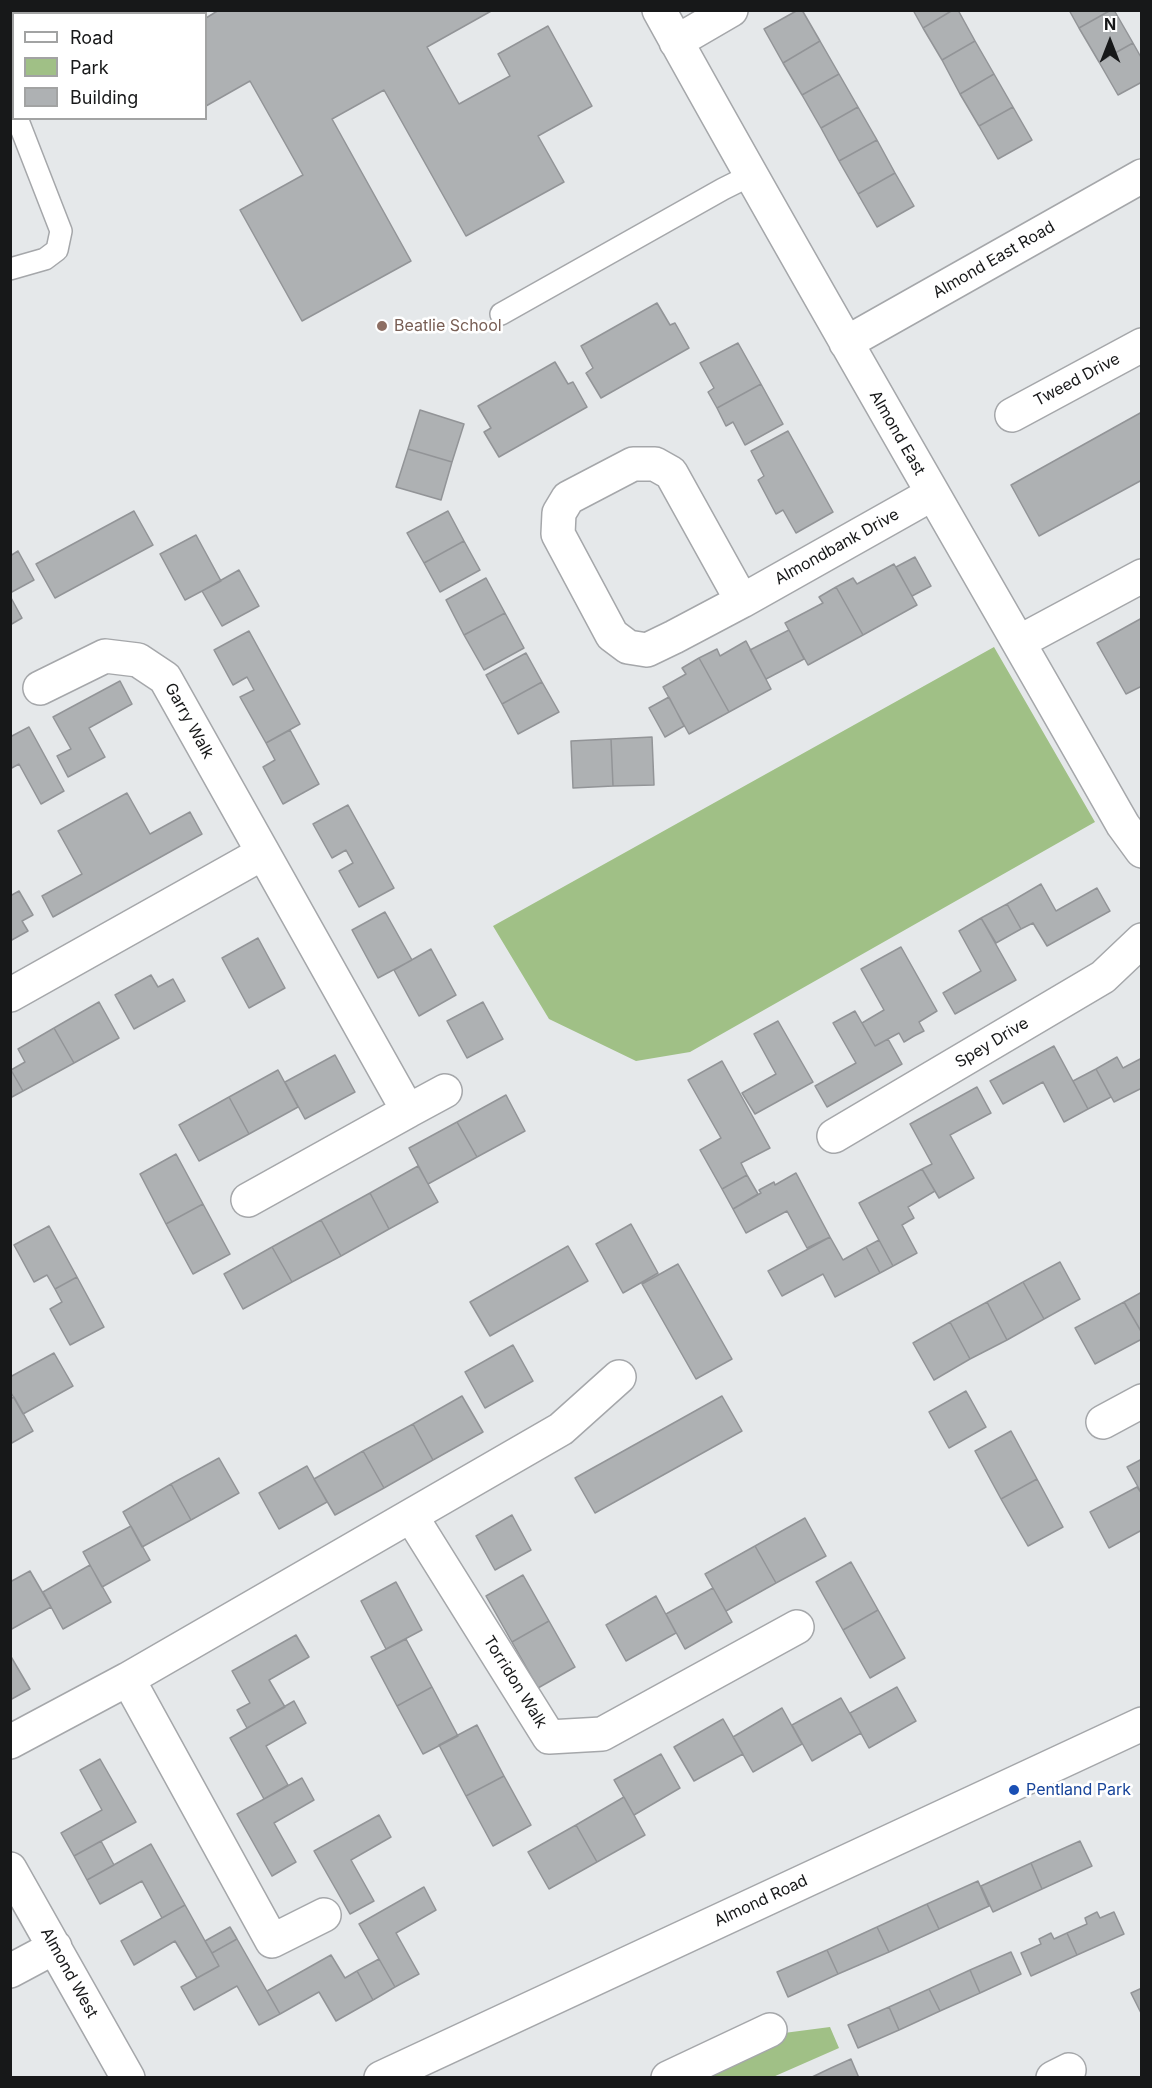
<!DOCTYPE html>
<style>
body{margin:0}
#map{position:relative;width:1152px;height:2088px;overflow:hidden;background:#e5e8ea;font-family:Inter,sans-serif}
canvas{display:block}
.frame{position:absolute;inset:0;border:12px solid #171819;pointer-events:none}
.legend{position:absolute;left:12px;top:12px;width:195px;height:108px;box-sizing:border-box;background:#fff;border:2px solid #a2a3a3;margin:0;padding:8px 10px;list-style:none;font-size:18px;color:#171819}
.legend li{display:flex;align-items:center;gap:12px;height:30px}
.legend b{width:30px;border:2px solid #a2a3a3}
.north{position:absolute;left:1080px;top:12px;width:60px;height:60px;-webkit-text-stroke:4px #fff;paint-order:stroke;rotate:0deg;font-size:16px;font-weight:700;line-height:24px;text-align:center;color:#171819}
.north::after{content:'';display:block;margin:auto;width:21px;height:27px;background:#171819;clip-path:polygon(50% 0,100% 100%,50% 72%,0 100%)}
</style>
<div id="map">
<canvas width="1152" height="2088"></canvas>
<div class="frame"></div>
<ul class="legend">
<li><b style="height:8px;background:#fff"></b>Road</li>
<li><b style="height:16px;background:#a0c086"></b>Park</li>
<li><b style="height:16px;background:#aeb1b3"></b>Building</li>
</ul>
<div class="north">N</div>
</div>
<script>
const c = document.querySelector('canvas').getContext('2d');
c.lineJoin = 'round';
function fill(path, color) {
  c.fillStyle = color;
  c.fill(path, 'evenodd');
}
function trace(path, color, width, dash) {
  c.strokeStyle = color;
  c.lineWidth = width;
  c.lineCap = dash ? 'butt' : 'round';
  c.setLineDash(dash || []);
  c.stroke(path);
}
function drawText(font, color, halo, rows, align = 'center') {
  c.font = font + ' Inter,sans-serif';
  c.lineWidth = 5;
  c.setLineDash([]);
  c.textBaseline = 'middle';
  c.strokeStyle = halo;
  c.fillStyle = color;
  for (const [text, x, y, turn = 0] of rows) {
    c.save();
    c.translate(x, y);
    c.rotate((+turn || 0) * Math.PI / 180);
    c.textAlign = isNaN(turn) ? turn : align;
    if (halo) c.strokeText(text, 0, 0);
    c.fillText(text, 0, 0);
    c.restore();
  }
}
const green = new Path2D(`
 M994,647L1095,822L690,1052L636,1061L549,1019L493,926Z
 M830,2027L839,2048L773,2077H702L784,2033Z`);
const building = new Path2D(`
 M219,10H493L427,47L459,104L510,76L498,54L548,26L592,106L538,136L564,182L466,236L384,90L332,119L411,261L302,321L240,210L303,175L250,81L206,106V18Z
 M798,10H802L820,41L783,63L764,29Z
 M913,10H953L923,28Z
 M953,10H958L975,41L942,60L923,28Z
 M1069,10H1111L1079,28Z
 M1111,10H1114L1133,43L1099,62L1079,28Z
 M820,41L839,74L802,95L783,63Z
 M975,41L994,74L960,94L942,60Z
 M1133,43L1142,59V82L1118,95L1099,62Z
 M839,74L858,107L821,128L802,95Z
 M994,74L1013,107L979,126L960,94Z
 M858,107L877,140L839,161L821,128Z
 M1013,107L1032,140L998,159L979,126Z
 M877,140L895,173L858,194L839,161Z
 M895,173L914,206L877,227L858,194Z
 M657,303L670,325L675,323L689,348L601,398L586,373L593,368L581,346Z
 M738,343L761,384L717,408L708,392L714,388L700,363Z
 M555,362L568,384L573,382L587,407L499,457L484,432L491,428L478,406Z
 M761,384L783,424L745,445L733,422L726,426L717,408Z
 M420,410L464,424L452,462L408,449Z
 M1142,412V480L1039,536L1011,485Z
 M788,431L833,512L796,533L783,510L776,514L758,480L764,476L751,451Z
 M408,449L452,462L441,500L396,487Z
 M134,511L153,545L55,598L36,564Z
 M448,511L464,541L424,563L407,533Z
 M196,535L221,581L185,600L160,554Z
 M464,541L480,570L440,592L424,563Z
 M18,551L34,580L10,593V556Z
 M915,557L931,586L912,596L896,567Z
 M894,564L917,605L863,635L836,587L853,578L857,584Z
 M239,570L259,606L222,626L202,591Z
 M486,578L505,613L464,635L446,600Z
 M836,587L863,635L808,665L785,623L823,603L819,597Z
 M10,596L22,618L10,625Z
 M505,613L524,648L484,670L464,635Z
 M1142,618V686L1126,694L1097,643Z
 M789,630L804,659L766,679L750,650Z
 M249,631L300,724L266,743L240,697L254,690L247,677L233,685L214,650Z
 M746,641L771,689L729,712L699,658L717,649L720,656Z
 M526,653L542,682L502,704L486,675Z
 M699,658L729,712L689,734L663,687L686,674L682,668Z
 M120,681L132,704L89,728L105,757L68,777L57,756L71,749L53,717Z
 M542,682L559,712L518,734L502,704Z
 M669,697L684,726L665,737L649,708Z
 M29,727L64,791L41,804L19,764L10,769V737Z
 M290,730L319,784L283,804L263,767L275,760L266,743Z
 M652,737L654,785L613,786L611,739Z
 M611,739L613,786L573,788L571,741Z
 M127,793L150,834L190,812L202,834L53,917L42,896L82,874L58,831Z
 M348,805L394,888L359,907L339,871L353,863L346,850L332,858L313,824Z
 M1041,884L1056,911L1097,888L1110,911L1047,946L1033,923L1021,929L1007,904Z
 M19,891L33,915L22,921L28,931L10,941V896Z
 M1007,904L1021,929L996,943L981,918Z
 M385,912L412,960L378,978L352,930Z
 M981,918L1016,980L955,1014L943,993L981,971L959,931Z
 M258,938L285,988L249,1008L222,958Z
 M901,947L937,1011L919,1022L924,1031L914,1036L904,1042L899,1033L875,1046L862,1023L884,1010L861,969Z
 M431,949L456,995L419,1016L394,970Z
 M151,975L158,987L173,979L185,1001L134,1029L115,995Z
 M99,1002L119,1038L74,1063L54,1028Z
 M483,1002L503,1039L467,1058L447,1021Z
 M855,1011L875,1046L888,1039L902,1064L827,1107L815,1086L856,1063L833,1023Z
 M778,1021L813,1082L755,1114L742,1093L776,1074L754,1034Z
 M54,1028L74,1063L23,1091L11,1070L25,1062L18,1049Z
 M1054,1046L1088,1109L1064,1122L1043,1082L1003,1104L990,1081Z
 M335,1055L355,1092L305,1119L285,1082Z
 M1117,1057L1123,1068L1142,1058V1088L1114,1102L1096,1069Z
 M722,1061L770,1148L741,1163L747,1175L722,1189L700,1150L721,1138L688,1080Z
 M1096,1069L1111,1097L1088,1109L1073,1081Z
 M11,1070L23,1091L10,1098V1071Z
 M278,1070L298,1107L249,1134L229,1097Z
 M977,1087L991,1113L950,1135L974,1178L939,1198L922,1169L932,1164L910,1124Z
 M506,1095L525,1131L477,1157L457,1122Z
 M229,1097L249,1134L199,1161L179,1125Z
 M457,1122L477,1157L428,1184L409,1148Z
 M176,1154L203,1204L166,1224L140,1174Z
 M418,1166L438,1202L389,1229L370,1193Z
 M922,1169L935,1191L908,1207L914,1218L902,1225L917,1253L893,1266L859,1203Z
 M796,1173L830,1237L807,1248L787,1211L746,1233L733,1209L761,1193L759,1190L774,1182L775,1185Z
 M747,1175L758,1194L733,1209L722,1189Z
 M370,1193L389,1229L341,1256L321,1220Z
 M203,1204L230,1254L193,1274L166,1224Z
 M321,1220L341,1256L292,1282L272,1247Z
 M631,1224L658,1273L623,1293L596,1244Z
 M49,1226L77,1277L55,1289L47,1275L34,1282L14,1245Z
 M830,1237L843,1260L866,1247L880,1273L835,1297L823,1274L782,1296L768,1271Z
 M879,1240L893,1266L880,1273L866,1247Z
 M568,1246L588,1281L490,1336L470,1302Z
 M272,1247L292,1282L243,1309L224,1274Z
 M1060,1262L1080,1299L1044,1319L1023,1282Z
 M678,1264L732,1359L696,1379L642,1284Z
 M77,1277L104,1327L70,1345L50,1309L62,1302L55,1289Z
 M1023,1282L1044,1319L1007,1340L987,1302Z
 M1142,1292V1333L1124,1302Z
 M987,1302L1007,1340L970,1359L950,1322Z
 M1124,1302L1142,1333V1339L1095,1364L1075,1328Z
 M950,1322L970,1359L934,1380L913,1343Z
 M513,1345L533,1381L485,1408L465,1372Z
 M54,1353L73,1386L23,1414L10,1391V1377Z
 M966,1391L986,1427L949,1448L929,1412Z
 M462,1396L483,1432L433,1460L413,1424Z
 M722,1396L742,1431L595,1513L575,1478Z
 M14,1397L33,1431L10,1444V1399Z
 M413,1424L433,1460L384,1488L363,1451Z
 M1011,1431L1037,1479L1001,1499L975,1451Z
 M363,1451L384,1488L335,1515L314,1479Z
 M219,1458L239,1493L191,1520L171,1484Z
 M1142,1459V1494L1127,1467Z
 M307,1466L327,1502L279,1529L259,1493Z
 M1037,1479L1063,1527L1028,1546L1001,1499Z
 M171,1484L191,1520L142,1547L123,1512Z
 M1137,1487L1142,1494V1530L1109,1548L1090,1512Z
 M512,1515L531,1550L495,1570L476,1536Z
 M805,1518L826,1556L776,1583L755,1546Z
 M131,1526L150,1560L102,1587L83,1552Z
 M755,1546L776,1583L726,1611L705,1574Z
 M851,1562L878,1610L843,1630L816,1582Z
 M90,1565L111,1602L63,1629L43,1592Z
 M30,1571L51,1607L10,1630V1582Z
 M523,1575L549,1621L512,1642L486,1596Z
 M396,1582L422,1630L386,1649L361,1601Z
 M713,1588L732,1622L685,1649L666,1614Z
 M656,1596L676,1633L626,1661L606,1625Z
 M878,1610L905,1658L870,1678L843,1630Z
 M549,1621L575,1667L538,1688L512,1642Z
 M296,1635L309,1657L269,1680L285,1707L247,1728L237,1710L250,1703L232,1671Z
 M406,1639L432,1687L397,1706L371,1657Z
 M10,1655L30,1689L10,1700Z
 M432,1687L458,1736L423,1754L397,1706Z
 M897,1687L916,1721L869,1748L850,1713Z
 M841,1698L861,1733L812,1761L792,1725Z
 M294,1701L306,1723L266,1746L288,1785L264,1799L230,1738Z
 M782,1708L802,1744L753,1772L733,1737Z
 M723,1719L743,1754L694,1781L674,1747Z
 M477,1725L504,1776L466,1796L439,1745Z
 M661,1754L680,1788L634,1815L614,1780Z
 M100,1759L136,1822L74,1856L61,1833L102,1810L80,1770Z
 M504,1776L531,1825L493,1846L466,1796Z
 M302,1778L314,1800L274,1823L296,1862L272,1876L237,1814Z
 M624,1797L645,1835L597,1862L576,1825Z
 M379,1815L391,1837L351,1860L374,1901L350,1914L314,1851Z
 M576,1825L597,1862L549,1889L528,1852Z
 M101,1841L114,1865L87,1880L74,1856Z
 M1080,1841L1092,1866L1042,1889L1031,1863Z
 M151,1844L185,1905L162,1918L142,1881L100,1904L87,1880Z
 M1031,1863L1042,1889L993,1912L981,1886Z
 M978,1881L989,1906L939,1929L927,1904Z
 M424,1887L436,1910L396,1933L419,1974L395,1987L359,1924Z
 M927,1904L939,1929L889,1952L877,1927Z
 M185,1905L219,1966L197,1978L175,1941L134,1965L121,1941Z
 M1097,1912L1100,1918L1114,1912L1124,1934L1077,1955L1067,1933L1087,1924L1085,1918Z
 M230,1927L237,1939L212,1953L205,1941Z
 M877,1927L889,1952L838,1974L827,1950Z
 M1051,1933L1054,1939L1067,1933L1077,1955L1031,1976L1021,1953L1041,1944L1039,1939Z
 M237,1939L280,2014L259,2025L237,1986L194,2010L181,1987L219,1966L212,1953Z
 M827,1950L838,1974L788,1997L777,1972Z
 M1011,1952L1021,1974L980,1993L970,1970Z
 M331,1955L345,1978L357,1971L373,2000L336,2021L319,1992L280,2014L267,1991Z
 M379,1959L395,1987L373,2000L357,1971Z
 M970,1970L980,1993L940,2011L929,1989Z
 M1142,1988V2015L1131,1993Z
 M929,1989L940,2011L899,2030L889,2007Z
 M889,2007L899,2030L858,2048L848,2025Z
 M851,2059L859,2078H810L831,2068Z`);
const lane = new Path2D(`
 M10,269L45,259L57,250L61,231L17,118
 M501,314L723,189L751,175`);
const street = new Path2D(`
 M659,10C810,284 969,554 1123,825L1142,851
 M676,42L731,10
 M846,343L1142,176
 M1012,415L1142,345
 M742,601L671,473L655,464H633L568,498L559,513L558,534L612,635L628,647L647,650L674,637L742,601L932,494
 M1019,642L1142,576
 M40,688L105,656L138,660L165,678L408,1111L248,1200
 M10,995L263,853
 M408,1111L445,1091
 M834,1136L1103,977L1142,940
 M1103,1422L1142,1401
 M411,1516L549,1737L602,1734L797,1627
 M128,1679L272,1941L324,1915
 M10,1742L128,1679L561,1429L619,1377
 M10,1869L128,2078
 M10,1971L55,1947
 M668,2078L770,2030
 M1053,2078L1069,2070`);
const secondary = new Path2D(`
 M381,2078L1142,1724`);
const markers = [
 [382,326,6,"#8d6e63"],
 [1014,1790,6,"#1a4fb4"]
];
const streetNames = [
 ["Almond East Road",994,260,-30],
 ["Tweed Drive",1077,380,-28],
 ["Almond East",897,433,60],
 ["Almondbank Drive",837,547,-29],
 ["Garry Walk",189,721,61],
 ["Spey Drive",992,1043,-31],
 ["Torridon Walk",515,1682,58],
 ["Almond Road",761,1901,-25],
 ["Almond West",69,1973,61]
];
const educationNames = [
 ["Beatlie School",394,326]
];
const transitNames = [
 ["Pentland Park",1026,1790]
];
fill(green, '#a0c086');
fill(building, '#aeb1b3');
trace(building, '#929497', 1.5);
trace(lane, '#a5a7aa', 24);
trace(street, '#a5a7aa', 36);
trace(secondary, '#a5a7aa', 36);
trace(lane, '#fff', 21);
trace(street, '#fff', 33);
trace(secondary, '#fff', 33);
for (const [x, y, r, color] of markers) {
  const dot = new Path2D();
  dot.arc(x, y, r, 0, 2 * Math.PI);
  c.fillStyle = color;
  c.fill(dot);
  trace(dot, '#fff', 2);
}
drawText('16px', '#171819', '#fff', streetNames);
drawText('16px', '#785e54', '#fff', educationNames, 'left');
drawText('16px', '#164399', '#fff', transitNames, 'left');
</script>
